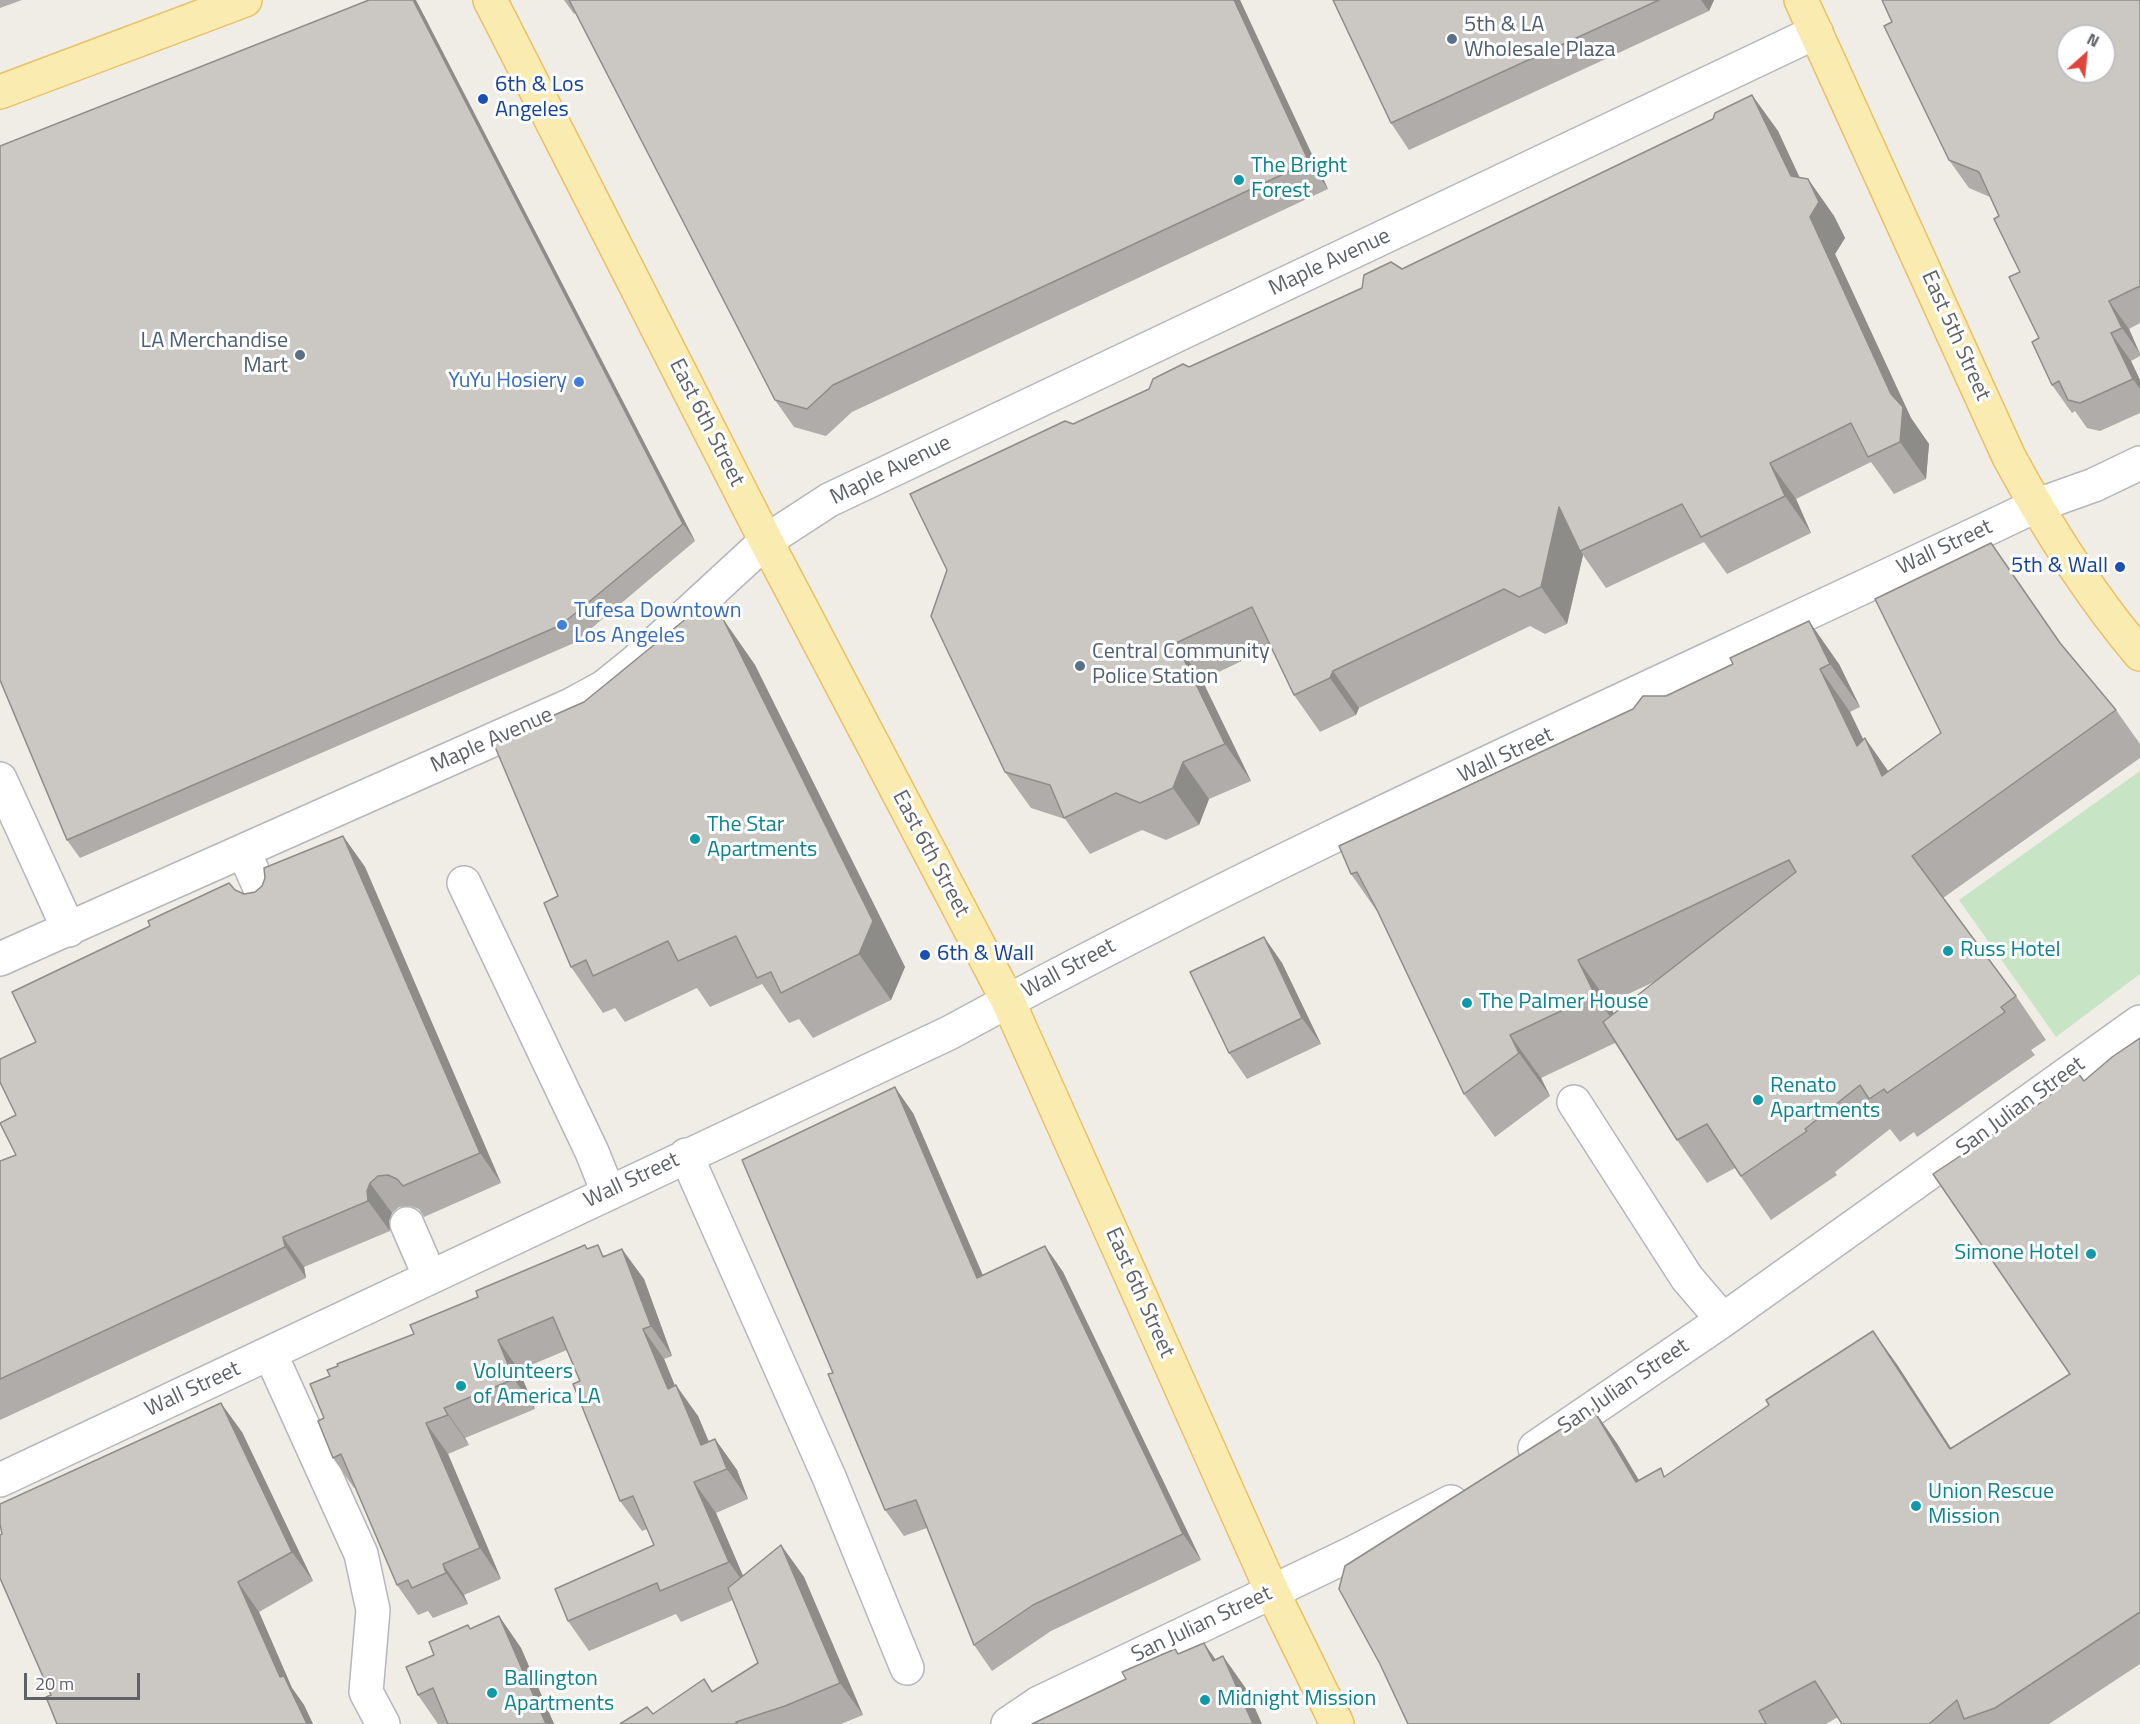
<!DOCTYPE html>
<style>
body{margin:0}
#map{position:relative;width:2140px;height:1724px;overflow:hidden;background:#f0ede7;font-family:"Titillium Web",sans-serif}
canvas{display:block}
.north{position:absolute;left:2056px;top:24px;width:60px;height:60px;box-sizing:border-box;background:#fff;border:2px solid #bfc0c2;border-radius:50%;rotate:27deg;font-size:16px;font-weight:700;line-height:24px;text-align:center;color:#5e6266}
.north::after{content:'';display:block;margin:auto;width:21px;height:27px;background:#e0443d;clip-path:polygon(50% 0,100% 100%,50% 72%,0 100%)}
.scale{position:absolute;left:24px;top:1673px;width:116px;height:27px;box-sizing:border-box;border:3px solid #5e6266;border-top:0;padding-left:8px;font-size:18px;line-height:21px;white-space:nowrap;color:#5e6266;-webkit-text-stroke:4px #fff;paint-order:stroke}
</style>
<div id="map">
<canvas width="2140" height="1724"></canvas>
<div class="north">N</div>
<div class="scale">20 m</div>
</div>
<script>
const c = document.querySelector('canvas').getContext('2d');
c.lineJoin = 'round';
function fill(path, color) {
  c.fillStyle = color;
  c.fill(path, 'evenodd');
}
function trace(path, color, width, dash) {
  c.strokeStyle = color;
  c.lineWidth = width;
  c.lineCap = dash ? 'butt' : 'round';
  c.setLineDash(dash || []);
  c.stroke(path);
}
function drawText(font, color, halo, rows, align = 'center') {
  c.font = font + ' "Titillium Web",sans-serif';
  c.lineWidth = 6;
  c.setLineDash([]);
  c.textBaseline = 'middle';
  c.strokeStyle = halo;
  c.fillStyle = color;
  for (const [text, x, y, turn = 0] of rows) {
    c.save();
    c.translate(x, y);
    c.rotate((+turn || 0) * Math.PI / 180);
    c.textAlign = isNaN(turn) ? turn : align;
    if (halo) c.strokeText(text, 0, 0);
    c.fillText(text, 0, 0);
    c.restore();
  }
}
const green = new Path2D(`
 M2140,771V974L2056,1037L1959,900Z`);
const minor = new Path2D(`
 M0,779L69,930
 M244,852L268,906
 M464,883L592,1152L608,1192
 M0,959L571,705L604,687L635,662L766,541L829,500L1816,32
 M1574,1102L1687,1278L1723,1320
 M686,1155L829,1477L907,1668
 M407,1224L430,1277
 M270,1353L361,1554L373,1610L366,1692L383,1724
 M1535,1448L1723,1320L2140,1022
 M0,1480L949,1033C1302,840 1673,679 2035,506L2094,485L2140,463
 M1008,1724L1039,1703L1353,1553L1451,1502`);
const major = new Path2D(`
 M490,0L766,541L1008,1001L1272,1591L1337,1724
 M1801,0L2009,457C2047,527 2088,593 2140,654
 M0,92L245,0`);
const wall = new Path2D(`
 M0,0H22L0,8Z
 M564,0H1240L1328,189L852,412L826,436L794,427L775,400L576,13L574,14Z
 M1333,0H1714L1709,11L1409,150L1391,123Z
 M2140,0V323L2129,329L2140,354V356L2131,361L2140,380V413L2100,431L2087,428L2075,411L2072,413L2052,385L2020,272L1999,216L1990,197L1969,188L1949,160L1892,22Z
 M418,4L695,541L574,643L80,858L67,840Z
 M1752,95L1778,131L1800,178L1808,179L1834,216L1845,238L1835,254L1911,418L1929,444L1926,479L1894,494L1871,462L1796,499L1811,533L1727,574L1704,542L1606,588L1583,555L1567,624L1545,634L1530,626L1359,708L1356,715L1320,732L1294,695L1271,647L1202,680L1251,781L1209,799L1199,825L1166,840L1142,830L1090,854L1065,819L1031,808L1005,772L1073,424L1149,389L1189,367L1362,288L1713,119Z
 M723,619L755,665L905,967L891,1000L813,1038L799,1019L789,1023L762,984L710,1007L697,988L625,1022L615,1008L603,1013L571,967L558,896L584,702Z
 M2062,646L2116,710L2140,744V758L1943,898L2016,996L2046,1040L2031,1050L2035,1055L1917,1137L1914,1132L1900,1142L1890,1129L1835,1172L1837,1175L1771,1220L1735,1168L1707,1183L1677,1140L1615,1043L1541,1078L1550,1096L1495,1137L1464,1094L1379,914L1351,874L1666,696L1733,664H1839L1860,707L1850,712L1863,739L1865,738L1888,771ZM1656,981L1614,1014L1609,1003Z
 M343,836L365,867L501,1183L424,1217L419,1209L410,1206L399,1207L392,1213L389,1221L390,1231L304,1267L306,1278L0,1420V1161L16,1155V1115L36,1042L235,890L244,894L255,892L262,886Z
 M1264,937L1282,963L1321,1044L1247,1079L1229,1053Z
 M2140,1038V1664L2049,1724H1842L1838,1717L1826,1724H1408L1593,1409L1618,1445L1639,1480L1666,1476L1769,1405L1873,1331L1898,1366L1951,1448L2070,1374L2084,1081Z
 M913,1113L983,1275L1045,1246L1063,1272L1201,1560L1051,1631L992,1671L974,1645L927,1528L904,1536L885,1510L833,1373Z
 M585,1245L587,1249L606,1256L644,1279L672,1356L664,1359L675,1386L698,1416L709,1442L715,1439L737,1470L748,1499L716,1513L743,1576L781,1545L804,1577L863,1715L841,1724H620L653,1714L713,1692L758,1663L733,1600L681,1622L676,1614L589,1651L568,1621L654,1545L647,1529L642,1531L620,1501L580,1381L567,1350L519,1370L535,1409L465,1438L469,1445L448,1454L501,1579L464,1595L468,1604L433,1618L428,1611L418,1615L397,1585L356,1487L354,1488L333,1458L324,1418L330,1376L414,1334L478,1297Z
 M242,1432L313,1581L259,1612L292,1688L304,1705L313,1724H57L51,1695L2,1534Z
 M499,1616L521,1648L554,1724H438L418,1695L434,1655L471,1629Z`);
const shadedWall = new Path2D(`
 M413,0H416L418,4L695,541L683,524Z
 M1234,0H1240L1328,189L1309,162Z
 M1701,0H1714L1709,11Z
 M1752,95L1778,131L1814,209L1808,179L1834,216L1845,238L1835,254L1911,418L1929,444L1926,479L1900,442L1891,394Z
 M2109,301L2129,329L2140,354L2122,328Z
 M2111,333L2131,361L2140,380V389L2133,379Z
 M1770,463L1796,499L1811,533L1785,496Z
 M1559,507L1583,555L1567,624L1541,587Z
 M723,619L755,665L905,967L891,1000L859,954Z
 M1809,621L1839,664L1860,707L1830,664Z
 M1176,643L1202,680L1251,781L1225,744Z
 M1820,669L1850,712L1887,789L1857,746Z
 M1333,671L1359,708L1356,715L1330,678Z
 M1865,738L1895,781L1882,776Z
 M1183,762L1209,799L1199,825L1173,788Z
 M343,836L365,867L501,1183L480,1153Z
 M1264,937L1282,963L1321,1044L1302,1018Z
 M1578,960L1609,1003L1625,1038L1595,995Z
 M1510,1035L1541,1078L1550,1096L1519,1053Z
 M895,1087L913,1113L995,1304L977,1278Z
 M370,1183L392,1213L389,1221L390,1231L368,1201L367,1191Z
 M283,1237L304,1267L306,1278L285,1247Z
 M1045,1246L1063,1272L1201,1560L1183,1534Z
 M622,1249L644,1279L672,1356L651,1326Z
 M643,1329L664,1359L689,1420L668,1389Z
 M1873,1331L1898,1366L1974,1484L1950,1449Z
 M498,1340L519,1370L535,1409L514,1379Z
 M676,1385L698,1416L721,1471L701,1445Z
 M221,1403L242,1432L313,1581L292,1552Z
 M444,1408L465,1438L469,1445L448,1415Z
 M1593,1409L1618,1445L1660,1517L1636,1482Z
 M426,1423L448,1454L501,1579L480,1548Z
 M715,1439L737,1470L748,1499L727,1469Z
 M694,1482L716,1513L750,1592L729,1562Z
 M781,1545L804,1577L863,1715L840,1683Z
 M443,1564L464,1595L468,1604L446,1573Z
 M238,1582L259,1612L292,1688L304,1705L313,1724H307L280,1677Z
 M499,1616L521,1648L554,1724H546Z
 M1204,1643L1228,1677L1213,1661Z
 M1223,1656L1247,1690L1262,1724H1253Z`);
const building = new Path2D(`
 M369,0H413L683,524L561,625L67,840L0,680V146Z
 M569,0H1234L1309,162L833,385L807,409L775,400Z
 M1333,0H1659L1391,123Z
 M1882,0H2140V286L2109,301L2122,328L2111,333L2133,379L2080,403L2068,400L2059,381L2052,385L2032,342L2039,338L2009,277L2020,272L1994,219L1999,216L1979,172L1949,160L1884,26L1892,22ZM2068,36H2104V72H2068Z
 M1752,95L1791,176L1808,179L1819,202L1810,217L1891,394L1903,407L1900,442L1868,457L1851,423L1770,463L1785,496L1701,537L1682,504L1580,551L1559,507L1541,587L1519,597L1504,589L1333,671L1330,678L1294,695L1252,607L1176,643L1225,744L1183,762L1173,788L1140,803L1116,793L1064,818L1050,785L1005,772L931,616L947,570L910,494L1065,421L1073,424L1149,389L1153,379L1183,364L1189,367L1362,288L1364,275L1391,262L1402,269L1713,119L1715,113Z
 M1991,543L2060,643L2116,710L1912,856L2016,996L2001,1007L2005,1012L1887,1093L1884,1089L1869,1099L1860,1085L1805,1129L1807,1131L1741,1176L1707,1124L1677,1140L1603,1022L1796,872L1789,860L1578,960L1595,995L1510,1035L1519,1053L1464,1094L1378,912L1357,872L1351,874L1339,846L1633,709L1643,696H1666L1733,664L1730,658L1809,621L1830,664L1820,669L1857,746L1865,738L1882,776L1941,733L1875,599Z
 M693,613L723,619L873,921L859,954L781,993L771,972L757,978L736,936L678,961L668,941L593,976L586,960L571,967L544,903L558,896L493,742L584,702Z
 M343,836L480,1153L403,1186L397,1179L388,1175L378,1176L370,1183L367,1191L368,1201L283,1237L285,1247L0,1379V1161L16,1155L0,1123L16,1115L0,1082V1059L36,1042L12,992L150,926L148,921L229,883L235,890L244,894L255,892L262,886L265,878L264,868Z
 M1264,937L1302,1018L1229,1053L1190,972Z
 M2140,1038V1612L1995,1708L1964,1719L1957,1700L1929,1724H1842L1815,1681L1759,1711L1766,1724H1408L1380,1664L1339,1589L1345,1566L1593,1409L1636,1482L1661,1468L1664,1477L1769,1405L1766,1400L1873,1331L1950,1449L2070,1374L1933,1174L2040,1103L2078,1073L2084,1081L2112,1057Z
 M895,1087L977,1278L1045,1246L1183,1534L1033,1605L974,1645L916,1500L885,1510L828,1374L833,1373L742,1160Z
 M585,1245L587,1249L598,1245L603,1257L622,1249L651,1326L643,1329L668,1389L676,1385L701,1445L715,1439L727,1469L694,1482L729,1562L660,1591L657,1583L568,1621L555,1589L654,1545L633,1496L620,1501L573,1384L580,1381L553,1317L498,1340L514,1379L444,1408L448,1415L426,1423L480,1548L443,1564L446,1573L412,1588L408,1580L397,1585L341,1454L333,1458L318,1421L324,1418L310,1384L330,1376L327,1370L338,1366L337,1364L414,1334L410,1325L478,1297L476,1291Z
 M221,1403L292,1552L238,1582L280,1677L284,1676L307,1724H57L46,1697L51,1695L0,1578V1535L2,1534L0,1524V1504Z
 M781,1545L840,1683L785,1706L736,1722L738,1724H620L647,1707L653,1714L704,1679L712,1692L758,1663L728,1588Z
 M499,1616L546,1724H448L433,1688L418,1695L406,1667L434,1655L429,1642L468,1625L470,1629Z
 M1204,1643L1213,1661L1223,1656L1253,1724H1032L1126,1679L1122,1672L1175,1649L1178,1654Z`);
const markers = [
 [1452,39,6,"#5c6f8a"],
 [483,99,6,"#1a4fb4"],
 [1239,180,6,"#0f9aa8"],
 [300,355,6,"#5c6f8a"],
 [579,382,6,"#3f7fe0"],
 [2120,567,6,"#1a4fb4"],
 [562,625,6,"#3f7fe0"],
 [1080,666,6,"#5c6f8a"],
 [695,839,6,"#0f9aa8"],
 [1948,951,6,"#0f9aa8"],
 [925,955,6,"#1a4fb4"],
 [1467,1003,6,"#0f9aa8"],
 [1758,1100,6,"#0f9aa8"],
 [2091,1254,6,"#0f9aa8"],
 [461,1386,6,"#0f9aa8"],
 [1916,1506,6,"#0f9aa8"],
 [492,1693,6,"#0f9aa8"],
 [1205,1700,6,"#0f9aa8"]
];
const serviceNames = [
 ["5th & LA",1464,26],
 ["Wholesale Plaza",1464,51],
 ["LA Merchandise",288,342,"right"],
 ["Mart",288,367,"right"],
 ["Central Community",1092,653],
 ["Police Station",1092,678]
];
const transitNames = [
 ["6th & Los",495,86],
 ["Angeles",495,111],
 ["5th & Wall",2108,567,"right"],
 ["6th & Wall",937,955]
];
const cultureNames = [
 ["The Bright",1251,167],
 ["Forest",1251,192],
 ["The Star",707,826],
 ["Apartments",707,851],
 ["Russ Hotel",1960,951],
 ["The Palmer House",1479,1003],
 ["Renato",1770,1087],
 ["Apartments",1770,1112],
 ["Simone Hotel",2079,1254,"right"],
 ["Volunteers",473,1373],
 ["of America LA",473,1398],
 ["Union Rescue",1928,1493],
 ["Mission",1928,1518],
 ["Ballington",504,1680],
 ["Apartments",504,1705],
 ["Midnight Mission",1217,1700]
];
const streetNames = [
 ["Maple Avenue",1330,263,-25],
 ["East 5th Street",1955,336,66],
 ["East 6th Street",706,423,63],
 ["Maple Avenue",891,471,-26],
 ["Wall Street",1945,548,-25],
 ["Maple Avenue",492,741,-24],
 ["Wall Street",1506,756,-25],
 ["East 6th Street",930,854,62],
 ["Wall Street",1069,969,-28],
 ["San Julian Street",2021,1107,-36],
 ["Wall Street",632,1181,-25],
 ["East 6th Street",1139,1293,66],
 ["San Julian Street",1624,1387,-34],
 ["Wall Street",193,1390,-25],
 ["San Julian Street",1202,1625,-25]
];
const shopNames = [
 ["YuYu Hosiery",567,382],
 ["Tufesa Downtown",574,612,"left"],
 ["Los Angeles",574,637,"left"]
];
fill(green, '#c7e5c5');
trace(minor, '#b4b7bb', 36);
trace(major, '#eac066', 36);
trace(minor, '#fff', 33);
trace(major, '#faecb1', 33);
fill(wall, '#afaca9');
fill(shadedWall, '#8e8c89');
fill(building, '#cbc8c4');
trace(building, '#8e8c89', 1.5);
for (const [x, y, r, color] of markers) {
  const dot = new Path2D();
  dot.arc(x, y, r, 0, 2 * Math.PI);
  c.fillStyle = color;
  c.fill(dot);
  trace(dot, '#fff', 2);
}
drawText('22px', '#4e5e75', '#fff', serviceNames, 'left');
drawText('22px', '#164399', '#fff', transitNames, 'left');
drawText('22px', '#0d838f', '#fff', cultureNames, 'left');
drawText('22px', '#5e6266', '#fff', streetNames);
drawText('22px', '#366cbe', '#fff', shopNames, 'right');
</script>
